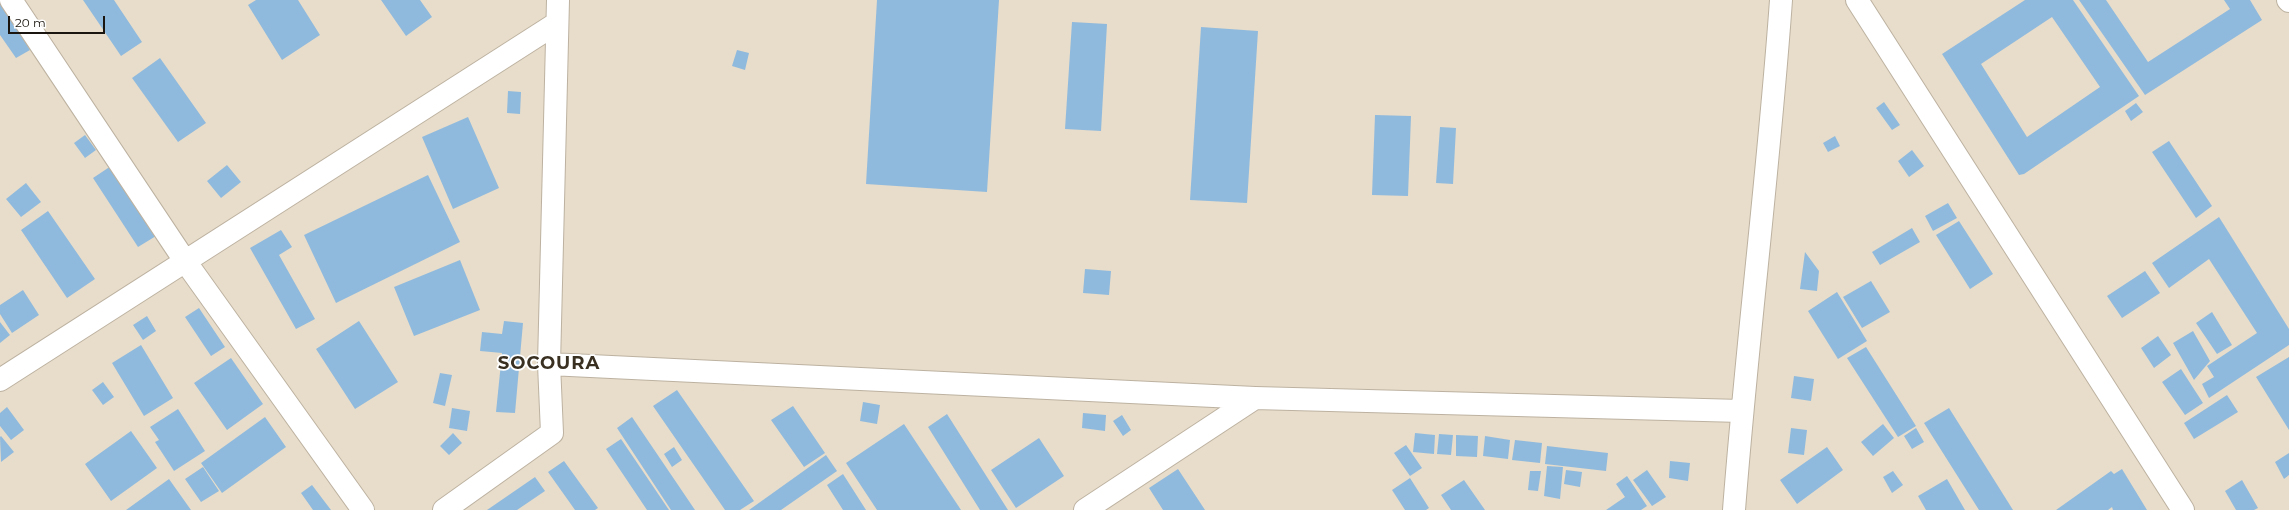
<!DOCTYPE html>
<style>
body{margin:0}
#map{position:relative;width:2289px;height:510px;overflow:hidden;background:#e8ddca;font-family:Montserrat,sans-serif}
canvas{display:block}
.scale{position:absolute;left:8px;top:16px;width:97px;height:18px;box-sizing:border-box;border:2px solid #1a160f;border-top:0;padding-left:5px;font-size:12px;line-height:14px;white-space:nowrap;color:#1a160f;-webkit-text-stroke:3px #fff;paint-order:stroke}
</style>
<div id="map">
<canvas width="2289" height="510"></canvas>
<div class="scale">20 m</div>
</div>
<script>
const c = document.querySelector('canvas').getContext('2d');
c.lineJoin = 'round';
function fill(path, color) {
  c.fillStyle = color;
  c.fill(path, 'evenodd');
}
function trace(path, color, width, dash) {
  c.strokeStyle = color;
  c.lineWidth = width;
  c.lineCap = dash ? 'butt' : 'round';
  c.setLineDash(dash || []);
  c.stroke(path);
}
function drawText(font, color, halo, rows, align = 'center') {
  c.font = font + ' Montserrat,sans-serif';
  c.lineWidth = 3.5;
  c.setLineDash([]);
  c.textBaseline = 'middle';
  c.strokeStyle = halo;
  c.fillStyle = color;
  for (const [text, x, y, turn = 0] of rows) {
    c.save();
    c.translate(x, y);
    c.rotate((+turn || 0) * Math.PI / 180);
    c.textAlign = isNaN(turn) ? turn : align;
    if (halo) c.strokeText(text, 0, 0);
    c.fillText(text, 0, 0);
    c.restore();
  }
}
const building = new Path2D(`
 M0,0L30,50L16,58L0,35Z
 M83,0H114L142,42L121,56Z
 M256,0H298L320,35L282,60L248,5Z
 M381,0H420L432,17L406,36Z
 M877,0H999L987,192L866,184Z
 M2025,0H2073L2139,96L2024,174L2019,175L1942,54ZM2052,17L2100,87L2027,137L1981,64Z
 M2079,0H2106L2148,62L2230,9L2224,0H2250L2262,20L2145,95Z
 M1072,22L1107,24L1101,131L1065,129Z
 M1201,27L1258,31L1247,203L1190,200Z
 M737,50L749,53L745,70L732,66Z
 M160,58L206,123L178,142L132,78Z
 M508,91L521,92L520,114L507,113Z
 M1884,102L1900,125L1892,130L1876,108Z
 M2136,103L2143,112L2131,121L2125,111Z
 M1375,115L1411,116L1408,196L1372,195Z
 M468,117L499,188L453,209L422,137Z
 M1440,127L1456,128L1453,184L1436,183Z
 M85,135L96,150L85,158L74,143Z
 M1835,136L1840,146L1828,152L1823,143Z
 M2169,141L2212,206L2196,218L2152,152Z
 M1912,150L1924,166L1909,177L1898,161Z
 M227,165L241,182L221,198L207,181Z
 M111,166L156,236L138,247L93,178Z
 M428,175L460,242L336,303L304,235Z
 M26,183L41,202L21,217L6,199Z
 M1948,203L1957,218L1933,231L1925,216Z
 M48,211L95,279L67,298L21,230Z
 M2219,217L2289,329V345L2209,398L2202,384L2214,377L2207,366L2257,333L2209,259L2169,288L2152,263Z
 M1959,221L1993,274L1970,289L1936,235Z
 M1912,228L1920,242L1880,265L1872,252Z
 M281,230L292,247L279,255L315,319L296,329L250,248Z
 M1805,252L1819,271L1817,291L1800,289Z
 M460,260L480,310L414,336L394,287Z
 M1085,269L1111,271L1109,295L1083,293Z
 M2145,271L2160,293L2122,318L2107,296Z
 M1871,281L1890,312L1862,328L1843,297Z
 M23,290L39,315L12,333L0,314V305Z
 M1837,292L1867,341L1838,359L1808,311Z
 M199,308L225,347L211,356L185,317Z
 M2212,312L2232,345L2217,354L2196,323Z
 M147,316L156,331L143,340L133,325Z
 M359,321L398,382L355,409L316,349Z
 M504,321L523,323L515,413L496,412L502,353L480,351L482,332L502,334Z
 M0,322L10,335L0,343Z
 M2193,331L2210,361L2194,380L2173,343Z
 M2158,336L2171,355L2154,368L2141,348Z
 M141,345L173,398L144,416L112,363Z
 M1866,347L1916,426L1898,437L1847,358Z
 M2289,357V430L2256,377Z
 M231,358L263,404L227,430L194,383Z
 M2181,369L2203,403L2185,415L2162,382Z
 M440,373L452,375L445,406L433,403Z
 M1794,376L1814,379L1811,401L1791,398Z
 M103,382L114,397L103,405L92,390Z
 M677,390L754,501L740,510H725L653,406Z
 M2227,395L2238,412L2194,439L2184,423Z
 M863,402L880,405L877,424L860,421Z
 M793,406L825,453L804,467L771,420Z
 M7,407L24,430L11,440L0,426V413Z
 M452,408L470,411L467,431L449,428Z
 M1949,408L2013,510H1979L1924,423Z
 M178,409L205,451L174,471L155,442L159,440L150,427Z
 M1083,413L1106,415L1105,431L1082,428Z
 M947,414L1008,510H980L928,427Z
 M1122,415L1131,430L1123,436L1113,421Z
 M265,417L286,447L222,493L201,463Z
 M632,417L695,510H671L617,428Z
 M904,424L961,510H877L846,463Z
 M1883,424L1894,438L1873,456L1861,442Z
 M1791,428L1807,430L1804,455L1788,453Z
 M1916,428L1924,442L1912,449L1904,436Z
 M131,431L157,468L111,501L85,464Z
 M453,433L462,443L449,455L440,446Z
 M1415,433L1435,435L1434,454L1413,452Z
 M1439,434L1453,435L1451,455L1437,454Z
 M1456,435L1478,436L1477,457L1456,456Z
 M1,436L14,452L1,462L0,437Z
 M1485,436L1510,440L1508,459L1483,456Z
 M1039,438L1064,476L1016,508L991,470Z
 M621,439L669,510H647L606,449Z
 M1515,440L1542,443L1540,463L1512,460Z
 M1406,445L1422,468L1410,476L1394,453Z
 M1547,446L1608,453L1606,471L1545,464Z
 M674,447L682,460L672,467L664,454Z
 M1827,447L1843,470L1797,504L1780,480Z
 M2289,453V475L2284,479L2275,462Z
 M826,455L837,471L781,510H749Z
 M564,461L598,508L595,510H575L548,472Z
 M1670,461L1690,463L1688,481L1669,478Z
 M1547,466L1563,467L1560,499L1544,496Z
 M203,467L219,491L201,502L185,479Z
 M1178,469L1205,510H1163L1149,488Z
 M2122,469L2147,510H2113L2112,507L2108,510H2056L2111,471L2114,474Z
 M1566,470L1582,472L1580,487L1564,484Z
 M1647,470L1666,497L1652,506L1633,480Z
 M1530,471H1541L1538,491L1528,490Z
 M1893,471L1903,485L1892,493L1883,477Z
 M843,474L866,510H843L827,485Z
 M1627,476L1647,506L1641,510H1606L1625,497L1616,484Z
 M535,477L545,491L517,510H487Z
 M1410,478L1429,508L1426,510H1405L1392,490Z
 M169,479L191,510H126Z
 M1947,479L1965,510H1926L1918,496Z
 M1464,480L1485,510H1451L1441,495Z
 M2242,480L2258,508L2254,510H2236L2225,491Z
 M312,485L331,510H313L301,493Z`);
const minor = new Path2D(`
 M11,0L185,261L363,510
 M1857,0L2183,510
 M2288,0L2289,1
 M549,364L1255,398L1741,411
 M0,380L557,23
 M444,510L552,433L549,364L558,0
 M1085,510L1255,398
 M1734,510C1747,340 1769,170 1781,0`);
const districtNames = [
 ["SOCOURA",549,364]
];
fill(building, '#90badd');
trace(minor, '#bdb2a1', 24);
trace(minor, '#fff', 22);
c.letterSpacing = '1px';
drawText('bold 18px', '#393021', '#fff', districtNames);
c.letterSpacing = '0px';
</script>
